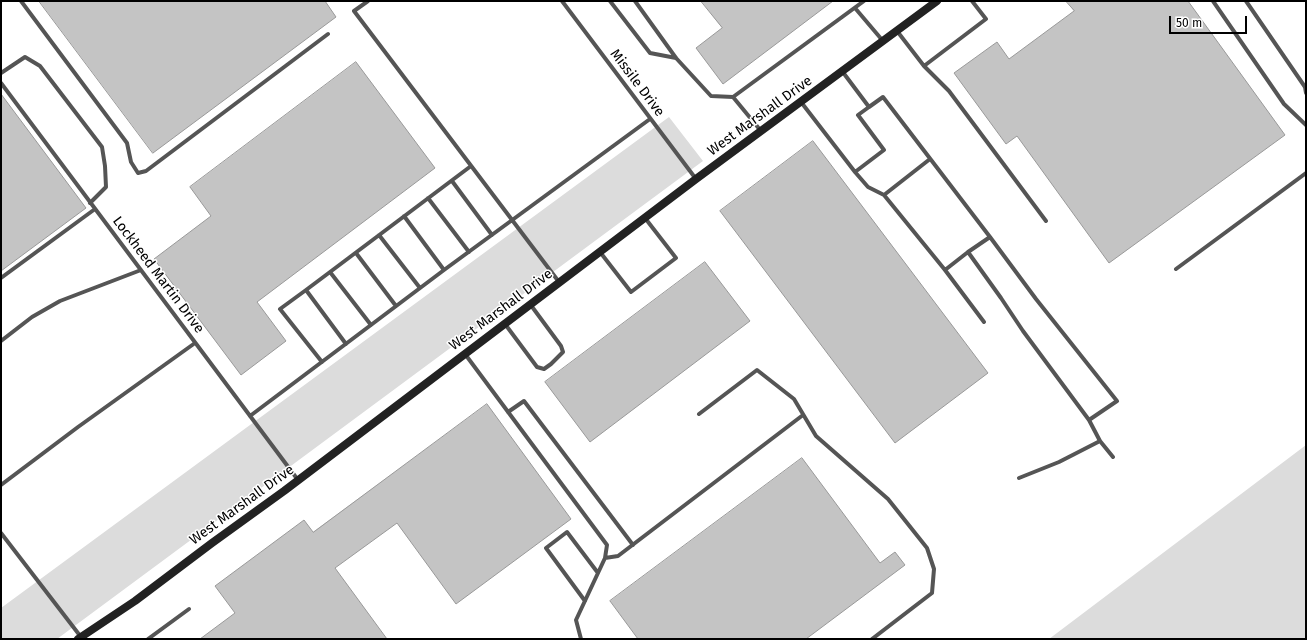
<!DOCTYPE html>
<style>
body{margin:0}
#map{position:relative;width:1307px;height:640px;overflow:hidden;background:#fff;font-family:"Fira Sans",sans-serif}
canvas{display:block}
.frame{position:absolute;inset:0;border:2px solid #000;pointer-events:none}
.scale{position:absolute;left:1169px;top:16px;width:78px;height:18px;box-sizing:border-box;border:2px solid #000;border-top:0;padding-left:5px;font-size:12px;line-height:14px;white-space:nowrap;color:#000;-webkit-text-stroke:3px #fff;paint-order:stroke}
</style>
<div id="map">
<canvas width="1307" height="640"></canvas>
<div class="frame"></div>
<div class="scale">50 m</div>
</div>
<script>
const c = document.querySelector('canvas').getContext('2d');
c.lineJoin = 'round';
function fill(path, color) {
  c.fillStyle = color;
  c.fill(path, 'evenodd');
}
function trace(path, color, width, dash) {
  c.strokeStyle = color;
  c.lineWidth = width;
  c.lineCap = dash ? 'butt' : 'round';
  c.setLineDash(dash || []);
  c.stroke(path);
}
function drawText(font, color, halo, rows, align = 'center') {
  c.font = font + ' "Fira Sans",sans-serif';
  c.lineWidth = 3;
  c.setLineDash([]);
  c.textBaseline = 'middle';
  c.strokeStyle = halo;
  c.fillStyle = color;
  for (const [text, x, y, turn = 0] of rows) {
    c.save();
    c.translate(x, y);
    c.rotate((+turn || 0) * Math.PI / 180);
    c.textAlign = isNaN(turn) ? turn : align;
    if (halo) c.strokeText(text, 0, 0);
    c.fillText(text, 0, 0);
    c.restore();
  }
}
const green = new Path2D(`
 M669,117L703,161L57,639H1V608Z
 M1306,445V639H1049Z`);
const building = new Path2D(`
 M39,1H325L336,17L153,153Z
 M701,1H833L723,84L696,48L722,28Z
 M1066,1H1188L1285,135L1109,263L1017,136L1006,144L954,73L997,42L1009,59L1074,11Z
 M356,62L435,168L257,302L286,341L241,375L154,259L211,216L190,187Z
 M1,94L86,208L1,271Z
 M813,141L988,373L895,443L720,211Z
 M705,262L750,321L590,442L545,382Z
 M487,404L571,519L456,604L397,523L335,568L387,639H200L235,613L215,586L304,520L313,532Z
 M802,458L880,563L895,552L905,565L806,639H638L610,601Z`);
const lane = new Path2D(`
 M21,1L127,143L131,162L138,173L146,171L328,34
 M368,1L354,11L559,282
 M562,1L696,179
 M610,1L650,53L676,58
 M635,1L676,58L711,96L733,97L864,1
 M1213,1L1284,104L1306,125
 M1246,1L1305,87L1306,93
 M855,8L883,41
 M897,31L924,66L986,19L972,1
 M924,66L949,91L1046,221
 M842,71L869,107L883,97L990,237L968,252L945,270L884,195L930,159
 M1,73L25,57L40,66L102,147L105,166L106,187L90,203
 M1,83L298,480
 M733,97L761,131
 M801,102L855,172L884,150L858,115L869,107
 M855,172L868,187L884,195
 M452,181L492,235
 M428,198L469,252
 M404,216L444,270
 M379,235L420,288
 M600,252L631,292L676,258L645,218
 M968,252L1001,298L1023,331L1089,420L1117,401L1036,299L990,237
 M356,253L396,306
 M1176,269L1306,173
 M945,270L984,322
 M1,278L95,209
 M306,290L330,272
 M505,324L537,367L544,369L551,364L563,352L561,346L530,304
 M371,325L330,272L471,166
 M1,341L32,317L60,301L141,270
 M465,354L607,545L605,558L576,620L581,639
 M322,362L280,309L306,290L346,344
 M508,412L524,401L633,545
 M699,414L757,370L794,399L816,436L888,499L927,548L934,569L932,593L872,639
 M250,416L444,270L650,119
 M1089,420L1100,441L1113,457
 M1019,478L1059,462L1100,441
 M1,485L78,427L195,343
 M1,533L81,637
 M605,558L618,556L803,415
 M585,601L546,548L567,532L598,573
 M148,639L189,609`);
const secondary = new Path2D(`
 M78,639L135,601L212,543L284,491L696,179L937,1`);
const streetNames = [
 ["Missile Drive",637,83,53],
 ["West Marshall Drive",760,116,-36],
 ["Lockheed Martin Drive",158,275,53],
 ["West Marshall Drive",501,310,-37],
 ["West Marshall Drive",242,505,-36]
];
fill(green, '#dcdcdc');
fill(building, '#c4c4c4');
trace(building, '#999', 1);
trace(lane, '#555', 4);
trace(secondary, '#222', 8);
drawText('14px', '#000', '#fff', streetNames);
</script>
